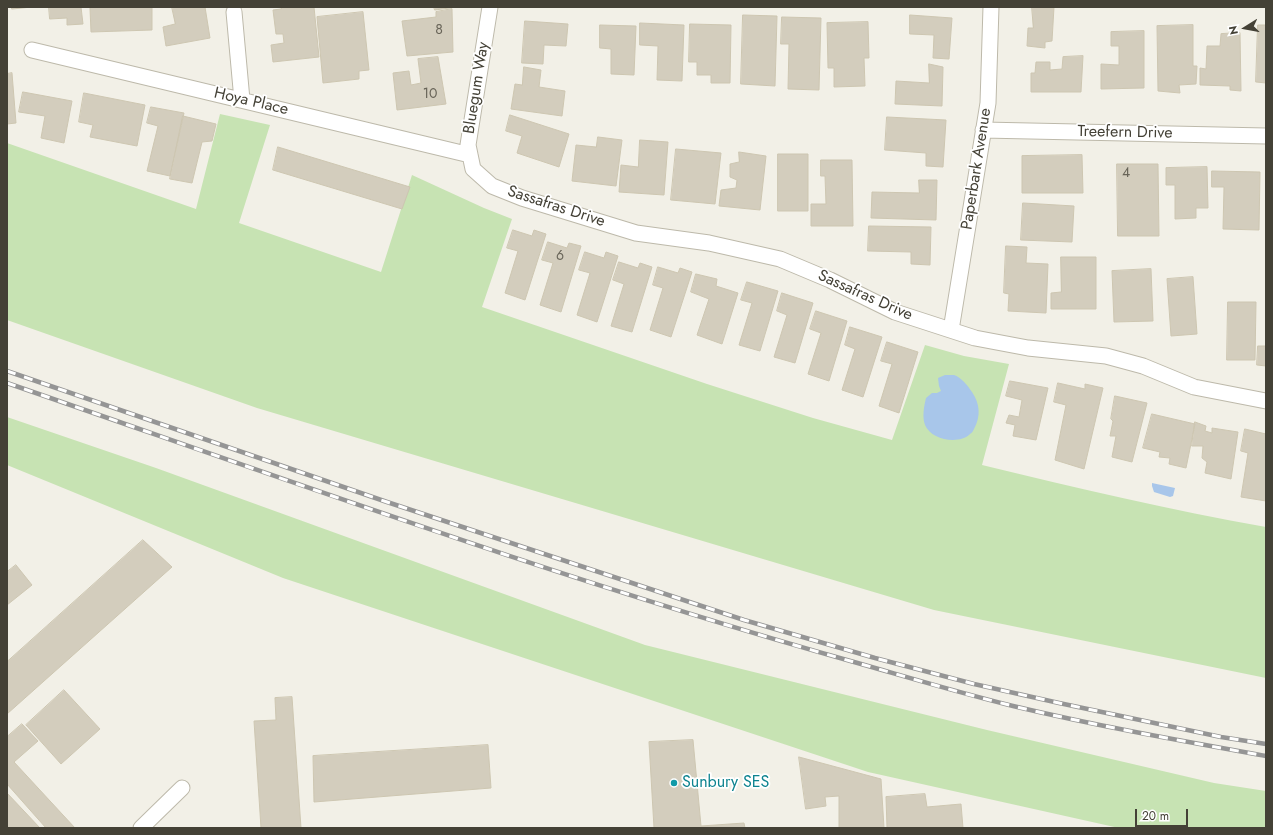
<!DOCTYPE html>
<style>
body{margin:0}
#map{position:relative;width:1273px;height:835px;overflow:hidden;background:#f2f0e7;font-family:Jost,sans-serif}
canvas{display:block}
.frame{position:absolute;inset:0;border:8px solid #444136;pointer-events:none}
.north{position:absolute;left:1225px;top:8px;width:40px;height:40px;-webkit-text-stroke:3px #fff;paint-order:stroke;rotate:259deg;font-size:11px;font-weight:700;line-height:16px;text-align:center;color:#444136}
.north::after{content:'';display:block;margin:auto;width:14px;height:18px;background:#444136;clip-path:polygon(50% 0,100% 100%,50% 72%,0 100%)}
.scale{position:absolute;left:1135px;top:809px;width:53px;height:18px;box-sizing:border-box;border:2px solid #444136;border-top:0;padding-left:5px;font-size:12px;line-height:14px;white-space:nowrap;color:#444136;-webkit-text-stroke:3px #fff;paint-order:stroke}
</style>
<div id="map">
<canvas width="1273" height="835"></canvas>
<div class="frame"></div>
<div class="north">N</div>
<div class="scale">20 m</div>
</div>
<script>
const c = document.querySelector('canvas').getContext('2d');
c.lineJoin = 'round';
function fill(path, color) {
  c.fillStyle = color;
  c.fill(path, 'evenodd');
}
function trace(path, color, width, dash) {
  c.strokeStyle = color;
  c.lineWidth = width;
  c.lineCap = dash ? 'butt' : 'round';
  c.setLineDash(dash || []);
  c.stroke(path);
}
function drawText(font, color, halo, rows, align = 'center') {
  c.font = font + ' Jost,sans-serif';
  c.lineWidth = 3.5;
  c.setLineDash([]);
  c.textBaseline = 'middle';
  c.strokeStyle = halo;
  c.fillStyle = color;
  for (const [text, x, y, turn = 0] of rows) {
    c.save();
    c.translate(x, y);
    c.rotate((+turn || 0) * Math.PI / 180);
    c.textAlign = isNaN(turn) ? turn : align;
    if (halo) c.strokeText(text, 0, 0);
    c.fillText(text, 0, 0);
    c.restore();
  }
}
const green = new Path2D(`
 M220,114L270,125L239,223L381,272L412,175L484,208L512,219L482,307L707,384L813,418L892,440L925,345L964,356L1009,364L982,465C1076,488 1171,510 1266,527V678L934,610L257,408L7,320V143L196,209Z
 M7,417L156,468L645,645L987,730L1214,783L1266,791V828H1119L868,772L283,578L7,465Z`);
const water = new Path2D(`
 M945,375C947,375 951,375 954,375C961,377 968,386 972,392C980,404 981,416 974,429C973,431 972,433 970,434C959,445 931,440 925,425C922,417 924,406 926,398L932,393H937L941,391L939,386L938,378Z
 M1152,483L1175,488L1173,496L1170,497L1154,492L1152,486Z`);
const building = new Path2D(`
 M12,7H32L12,9Z
 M49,7H81L83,24L67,25V18L50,19Z
 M130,7H152V30L91,32L90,8Z
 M172,7H205L210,38L166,46L163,27L175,24Z
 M281,7H314L319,57L273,62L271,45L284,43L283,34H276L273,10L281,9Z
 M434,7H456L435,10Z
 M1032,7H1054L1052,41L1045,42V48L1027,46L1028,28H1033Z
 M452,9L453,52L407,56L402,21L436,17V12Z
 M363,12L369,70L359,71V79L323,83L317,17Z
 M743,15L777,16L775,86L741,84Z
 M910,15L952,18L949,59L933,58L934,35L910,34Z
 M782,17L821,18L819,90L788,89L789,44H781Z
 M525,21L568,24L566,46L544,45L543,64L522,63Z
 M868,22L869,58H864L865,86L834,87V68H828L827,23Z
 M640,23L684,25L682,81L657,80L658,46L640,45Z
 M690,24L731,25L730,83H711V75H697V62H689Z
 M600,25L636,26L634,75L611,74V49L600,48Z
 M1193,25V66H1197L1196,84L1179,85L1180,93L1158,91L1157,26Z
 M1258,25H1266V83L1256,82Z
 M1144,31V88L1101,89V64L1119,65V46H1111V32Z
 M1240,33L1241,91L1230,90V86L1200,85V68L1206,69L1207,46H1220L1221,34Z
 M1083,56L1081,92H1031V73H1035L1036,62H1050V70L1062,69L1063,57Z
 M438,57L446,104L397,110L393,73L409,71L411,85L421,83L418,59Z
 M929,64L943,67L942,106L895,104L896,81L929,83Z
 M524,67L541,70L539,87L565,91L562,116L511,109L515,84L522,85Z
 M12,73L16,123L7,124V74Z
 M23,92L72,101L64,143L41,138L45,116L19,112Z
 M84,93L145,105L137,146L90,137L93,125L79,122Z
 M151,107L184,113L170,176L147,171L158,126L147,123Z
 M510,115L569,134L559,167L517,153L522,136L506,131Z
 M183,116L216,124L212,141L202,142L192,183L170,179Z
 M887,117L946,120L943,167L926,166V153L885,150Z
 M598,137L622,140L616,186L572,181L576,145L596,147Z
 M640,140L668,142L664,195L619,192L621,165L638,167Z
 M278,147L410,187L402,209L273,170Z
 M676,149L721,153L715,204L671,200Z
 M739,152L766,156L760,210L719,206L721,190L736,188L737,180L730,177V164L739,162Z
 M778,154H808V211H778Z
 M1082,155L1083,193H1022V156Z
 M821,160H852L853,226H811V204H826L825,176H821Z
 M1117,164H1158L1159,236H1118Z
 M1207,167L1208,208H1196V218L1175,219V185H1166V168Z
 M1212,171L1260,172L1259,230L1223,229L1224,187H1212Z
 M919,180H937L936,220L871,218L872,192L919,193Z
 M1023,203L1074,206L1072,242L1021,240Z
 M869,226L931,227L930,265L911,264V252L868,251Z
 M513,230L532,236L534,230L546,234L525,300L505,293L518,251L507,248Z
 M548,242L567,248L569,243L581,246L561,312L540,305L553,263L542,260Z
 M1006,246L1027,247L1026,263L1048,264L1046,313L1008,311L1009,294L1004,293Z
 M585,252L604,258L606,252L618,256L597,322L577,315L590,273L579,270Z
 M1061,257H1096V309H1051V293L1061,292Z
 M619,262L638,268L640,263L652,267L632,332L611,326L624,284L613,280Z
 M658,267L678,273L680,268L692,272L671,337L650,330L663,288L653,285Z
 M1151,269L1153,321L1114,322L1112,271Z
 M696,274L717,279L716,286L738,293L722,344L697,335L709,299L691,292Z
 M1193,277L1197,334L1171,336L1167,279Z
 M747,282L778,291L760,351L739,345L752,303L741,300Z
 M782,293L813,303L795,363L774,357L787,315L777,311Z
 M1228,302H1256L1255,360H1227Z
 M816,311L847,321L829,381L808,374L821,333L810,329Z
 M850,327L882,337L863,397L842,390L855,349L845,345Z
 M887,342L918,352L899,413L879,406L892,364L881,361Z
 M1258,346H1266V366L1257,365Z
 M1010,381L1048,388L1036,440L1013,436L1015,425L1006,423L1009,415L1019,417L1022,400L1006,396Z
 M1058,383L1085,389V384L1103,388L1084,469L1055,460L1066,405L1054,402Z
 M1115,396L1147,403L1132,462L1112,457L1116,436H1110L1113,421L1111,419Z
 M1152,414L1195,424L1186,468L1169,464L1170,458L1159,457L1160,452L1143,448Z
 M1195,422L1206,426L1205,431L1212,433V428L1238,432L1231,479L1205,473L1207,462L1202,458L1203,446H1192Z
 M1245,429L1266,434V501L1241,497L1248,453L1241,451Z
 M143,540L172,567L7,714V662Z
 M16,565L32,585L7,605V572Z
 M64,690L100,729L61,764L26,725Z
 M292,697L301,828H261L254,721L276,720L275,698Z
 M22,724L38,741L14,762L75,828H46L7,784V737Z
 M693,740L701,826L744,823L745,828H654L649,742Z
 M488,745L491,788L314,802L313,756Z
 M799,757L881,779L884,828H839V796L825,797L826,806L806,809Z
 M7,793L40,828H7Z
 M925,794L927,807L961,804L963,828H887L886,797Z`);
const minor = new Path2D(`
 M490,7L468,145L473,169L492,186L522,198L636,233L709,243L780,259L830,280L895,312L975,338L1028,348L1106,356L1143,366L1194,387L1266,401
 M234,12L242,100
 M32,50L470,155
 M983,130L1266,136
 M951,330L988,103L991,7
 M141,828L182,788`);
const rail = new Path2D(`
 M7,371L387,502L744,620L875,658L974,684L1059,703L1221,737L1266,744
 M7,383C288,480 568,582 854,662C907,677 960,693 1013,706C1097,726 1182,741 1266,756`);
const markers = [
 [674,783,4,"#0f9aa8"]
];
const numberNames = [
 ["8",439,31],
 ["10",430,95],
 ["4",1126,174],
 ["6",560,257]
];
const streetNames = [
 ["Bluegum Way",477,88,-81],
 ["Hoya Place",251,102,13],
 ["Treefern Drive",1125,133,1],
 ["Paperbark Avenue",977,169,-81],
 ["Sassafras Drive",556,207,18],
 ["Sassafras Drive",865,296,24]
];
const cultureNames = [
 ["Sunbury SES",682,783]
];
fill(green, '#c7e3b3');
fill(water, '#a8c6ea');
fill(building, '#d3cdbd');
trace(building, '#cdc6b1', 1);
trace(minor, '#bdb9aa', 17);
trace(minor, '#fff', 15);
trace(rail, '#959595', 4.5);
trace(rail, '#fff', 3, [9]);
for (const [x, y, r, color] of markers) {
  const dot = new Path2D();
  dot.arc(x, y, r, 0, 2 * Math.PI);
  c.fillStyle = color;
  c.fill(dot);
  trace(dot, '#fff', 1.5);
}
drawText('14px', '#686458', null, numberNames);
drawText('16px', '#444136', '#fff', streetNames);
drawText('16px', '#0d838f', '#fff', cultureNames, 'left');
</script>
